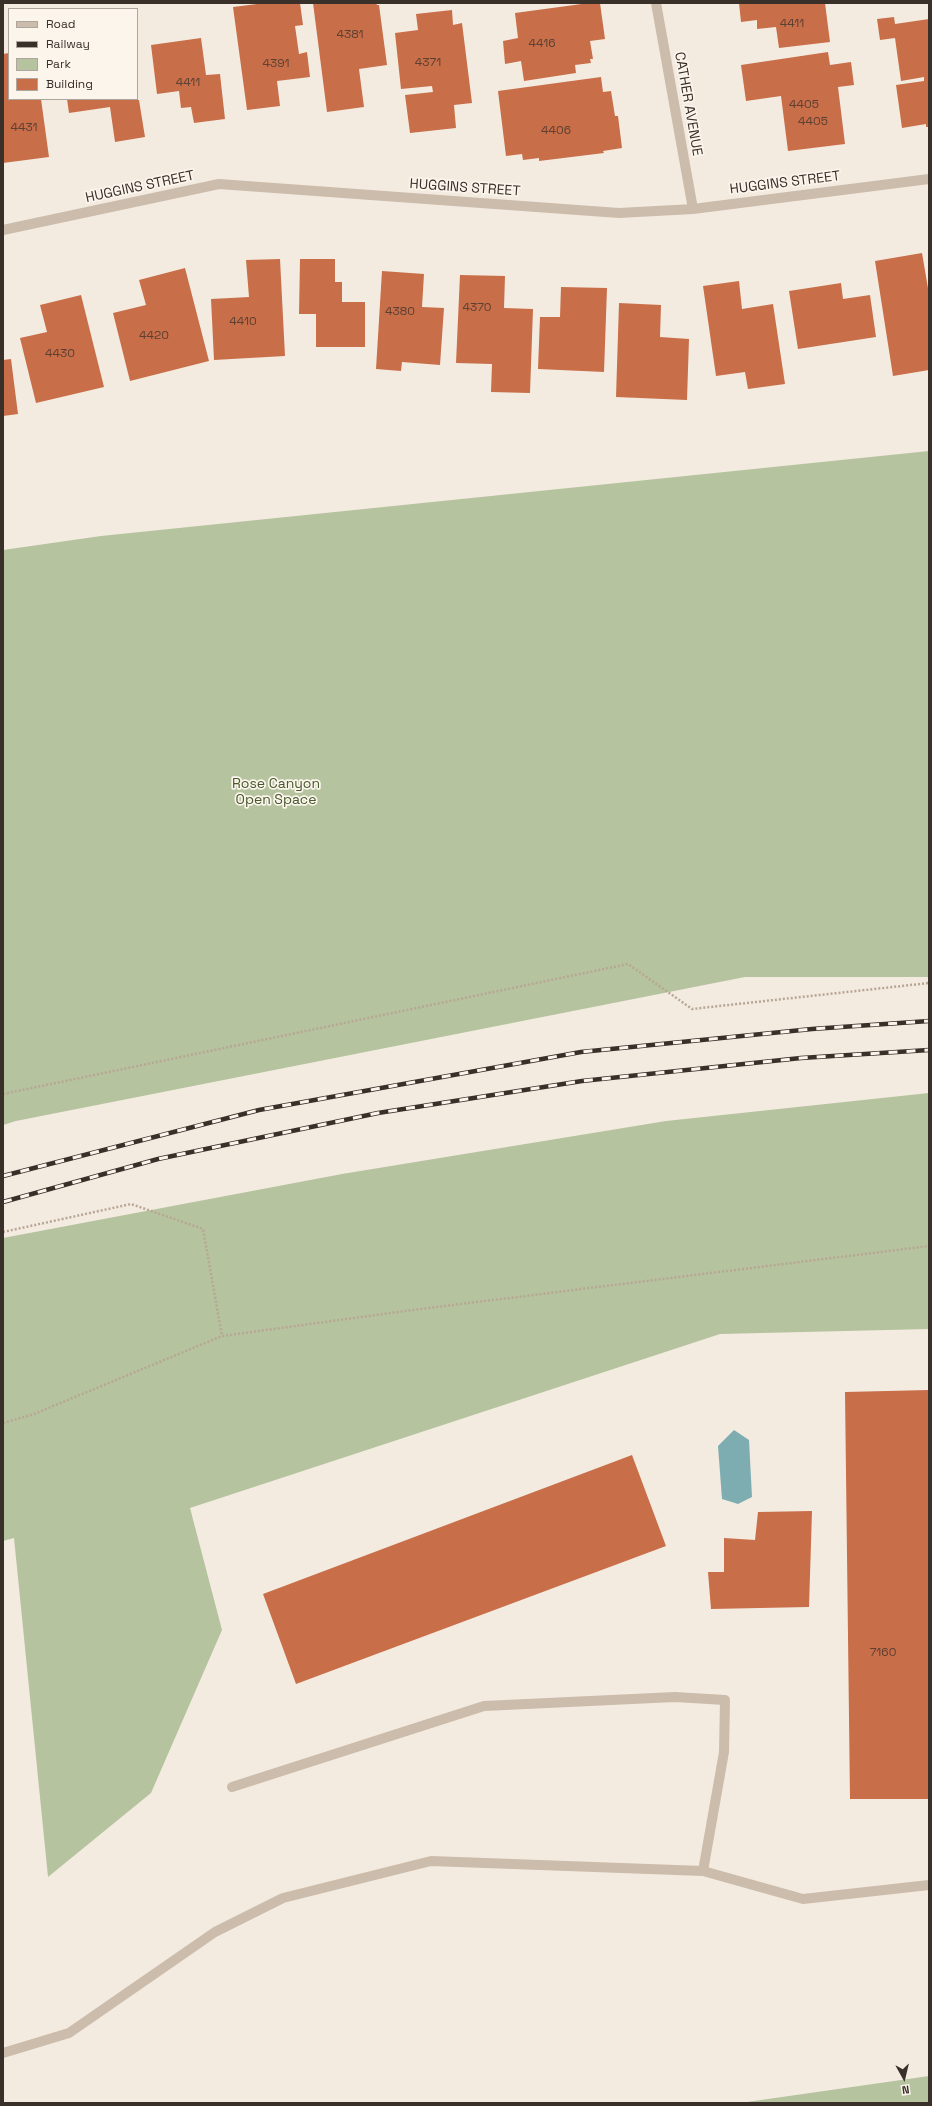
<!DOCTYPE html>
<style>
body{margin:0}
#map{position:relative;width:932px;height:2106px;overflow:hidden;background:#f4ebe0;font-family:"Space Grotesk",sans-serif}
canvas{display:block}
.frame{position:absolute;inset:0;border:4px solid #3a302a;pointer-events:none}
.legend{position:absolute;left:8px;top:8px;width:130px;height:92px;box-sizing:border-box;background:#fbf5ec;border:1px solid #aea69e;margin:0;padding:5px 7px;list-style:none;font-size:12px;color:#3a302a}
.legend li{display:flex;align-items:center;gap:8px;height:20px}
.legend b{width:20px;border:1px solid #aea69e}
.north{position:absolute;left:884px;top:2058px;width:40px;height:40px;-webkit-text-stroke:3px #fbf5ec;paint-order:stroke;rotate:172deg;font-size:11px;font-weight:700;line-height:16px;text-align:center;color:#3a302a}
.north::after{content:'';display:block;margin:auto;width:14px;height:18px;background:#3a302a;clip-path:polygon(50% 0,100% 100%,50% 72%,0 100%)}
</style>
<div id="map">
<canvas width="932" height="2106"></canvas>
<div class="frame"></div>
<ul class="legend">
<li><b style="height:5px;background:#ccbcab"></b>Road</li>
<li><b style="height:5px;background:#3a302a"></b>Railway</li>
<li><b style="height:11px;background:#b5c39f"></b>Park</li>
<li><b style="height:11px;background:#c86e49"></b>Building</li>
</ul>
<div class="north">N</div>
</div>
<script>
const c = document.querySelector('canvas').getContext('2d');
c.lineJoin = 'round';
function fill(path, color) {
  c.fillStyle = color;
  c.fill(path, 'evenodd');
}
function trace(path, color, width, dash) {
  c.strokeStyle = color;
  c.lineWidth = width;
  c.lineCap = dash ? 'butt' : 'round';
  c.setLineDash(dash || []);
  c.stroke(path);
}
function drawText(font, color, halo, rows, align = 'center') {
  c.font = font + ' "Space Grotesk",sans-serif';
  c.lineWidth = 3.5;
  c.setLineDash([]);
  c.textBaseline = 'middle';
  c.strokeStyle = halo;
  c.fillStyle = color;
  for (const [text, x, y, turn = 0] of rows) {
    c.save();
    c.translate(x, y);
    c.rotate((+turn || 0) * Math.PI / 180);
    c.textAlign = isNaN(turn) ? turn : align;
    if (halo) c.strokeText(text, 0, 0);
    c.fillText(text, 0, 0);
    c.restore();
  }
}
const green = new Path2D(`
 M929,451V977H745L16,1121L3,1125V550L101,536Z
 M929,1093V1329L720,1334L190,1508L222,1630L151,1793L48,1877L14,1538L3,1541V1238L342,1174L666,1121Z
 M929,2076V2103H740Z`);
const water = new Path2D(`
 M734,1430L749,1440L752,1497L738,1504L722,1499L718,1446Z`);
const building = new Path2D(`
 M265,3H300L303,25L295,26L299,54L307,52L310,77L277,81L280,106L247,110L233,7Z
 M313,3H376L377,5H379L387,65L359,69L364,107L327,112Z
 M589,3H600L605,39L590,41L593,59H590L591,63L575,65L576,73L524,81L521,61L505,64L503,41L518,38L515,13Z
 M739,3H825L830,42L779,48L776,27L757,29V20L741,22Z
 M452,10L453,25L462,23L472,103L454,105L456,128L410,133L405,95L433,92L432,86L401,89L395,33L418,30L416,14Z
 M894,17L895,24L929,19V127H926V124L902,128L896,85L924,81V77L901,81L895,38L880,40L877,19Z
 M201,38L206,75L220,74L225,119L194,123L191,107L181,108L179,91L157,94L151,45Z
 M828,52L830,65L851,62L854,85L838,87L845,144L788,151L781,96L746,101L741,65Z
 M9,53V99H41L49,157L3,163V54Z
 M601,77L603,92L611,91L615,116H618L622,148L603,151L604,153L539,161V158L523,160L522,154L506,156L498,91Z
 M67,99L139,100L145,137L115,142L110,107L69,113Z
 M922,253L929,294V370L893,376L875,261Z
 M280,259L285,356L214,360L211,299L249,297L246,260Z
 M300,259H335V282H342V302H365V347H316V314H299Z
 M185,268L209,361L130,381L113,313L146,305L139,280Z
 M382,271L424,274L422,307L444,308L440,365L402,362L401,371L376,369Z
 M460,275L505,276L504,308L533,309L530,393L491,392L492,364L456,363Z
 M739,281L742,309L773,304L785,384L748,389L745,372L716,376L703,286Z
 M841,283L843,299L870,295L876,337L798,349L789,291Z
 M561,287L607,288L604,372L538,369L540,317H560Z
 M81,295L104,387L36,403L20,338L47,332L40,305Z
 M619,303L661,305L660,337L689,339L687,400L616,397Z
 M11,359L18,414L3,416V360Z
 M929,1390V1799H850L845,1392Z
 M632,1455L666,1546L296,1684L263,1594Z
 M812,1511L809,1607L711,1609L708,1572H724V1538L755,1540L758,1512Z`);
const path = new Path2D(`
 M3,1094L628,964L692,1009L929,983
 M3,1232L131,1204L203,1229L222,1336
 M3,1423L34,1414L222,1336L420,1309L929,1246`);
const minor = new Path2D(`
 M656,3L693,209
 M3,230L219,184L619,213L693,209L929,179
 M232,1787L484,1706L675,1697L725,1700L724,1752L703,1871
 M3,2053L69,2033L215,1932L283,1898L431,1861L703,1871L803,1899L929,1885`);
const rail = new Path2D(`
 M3,1176L259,1110L581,1052L812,1029L929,1021
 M3,1202L158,1159L378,1113L582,1081L801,1058L929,1050`);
const numberNames = [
 ["4411",792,24],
 ["4381",350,35],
 ["4416",542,44],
 ["4371",428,63],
 ["4391",276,64],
 ["4411",188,83],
 ["4405",804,105],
 ["4405",813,122],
 ["4431",24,128],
 ["4406",556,131],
 ["4370",477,308],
 ["4380",400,312],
 ["4410",243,322],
 ["4420",154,336],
 ["4430",60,354],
 ["7160",883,1653]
];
const streetNames = [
 ["CATHER AVENUE",688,104,80],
 ["HUGGINS STREET",785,183,-7],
 ["HUGGINS STREET",140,187,-12],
 ["HUGGINS STREET",465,188,4]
];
const parkNames = [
 ["Rose Canyon",276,784],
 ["Open Space",276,800]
];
fill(green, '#b5c39f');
fill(water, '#7eadb1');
fill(building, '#c86e49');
trace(path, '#b8a695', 2.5, [2, 2]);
trace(minor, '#ccbcab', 10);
trace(rail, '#3a302a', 4.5);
trace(rail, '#fbf5ec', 3, [9]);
drawText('12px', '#5e4032', null, numberNames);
drawText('14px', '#3a302a', '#fbf5ec', streetNames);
drawText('14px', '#47592d', '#fbf5ec', parkNames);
</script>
